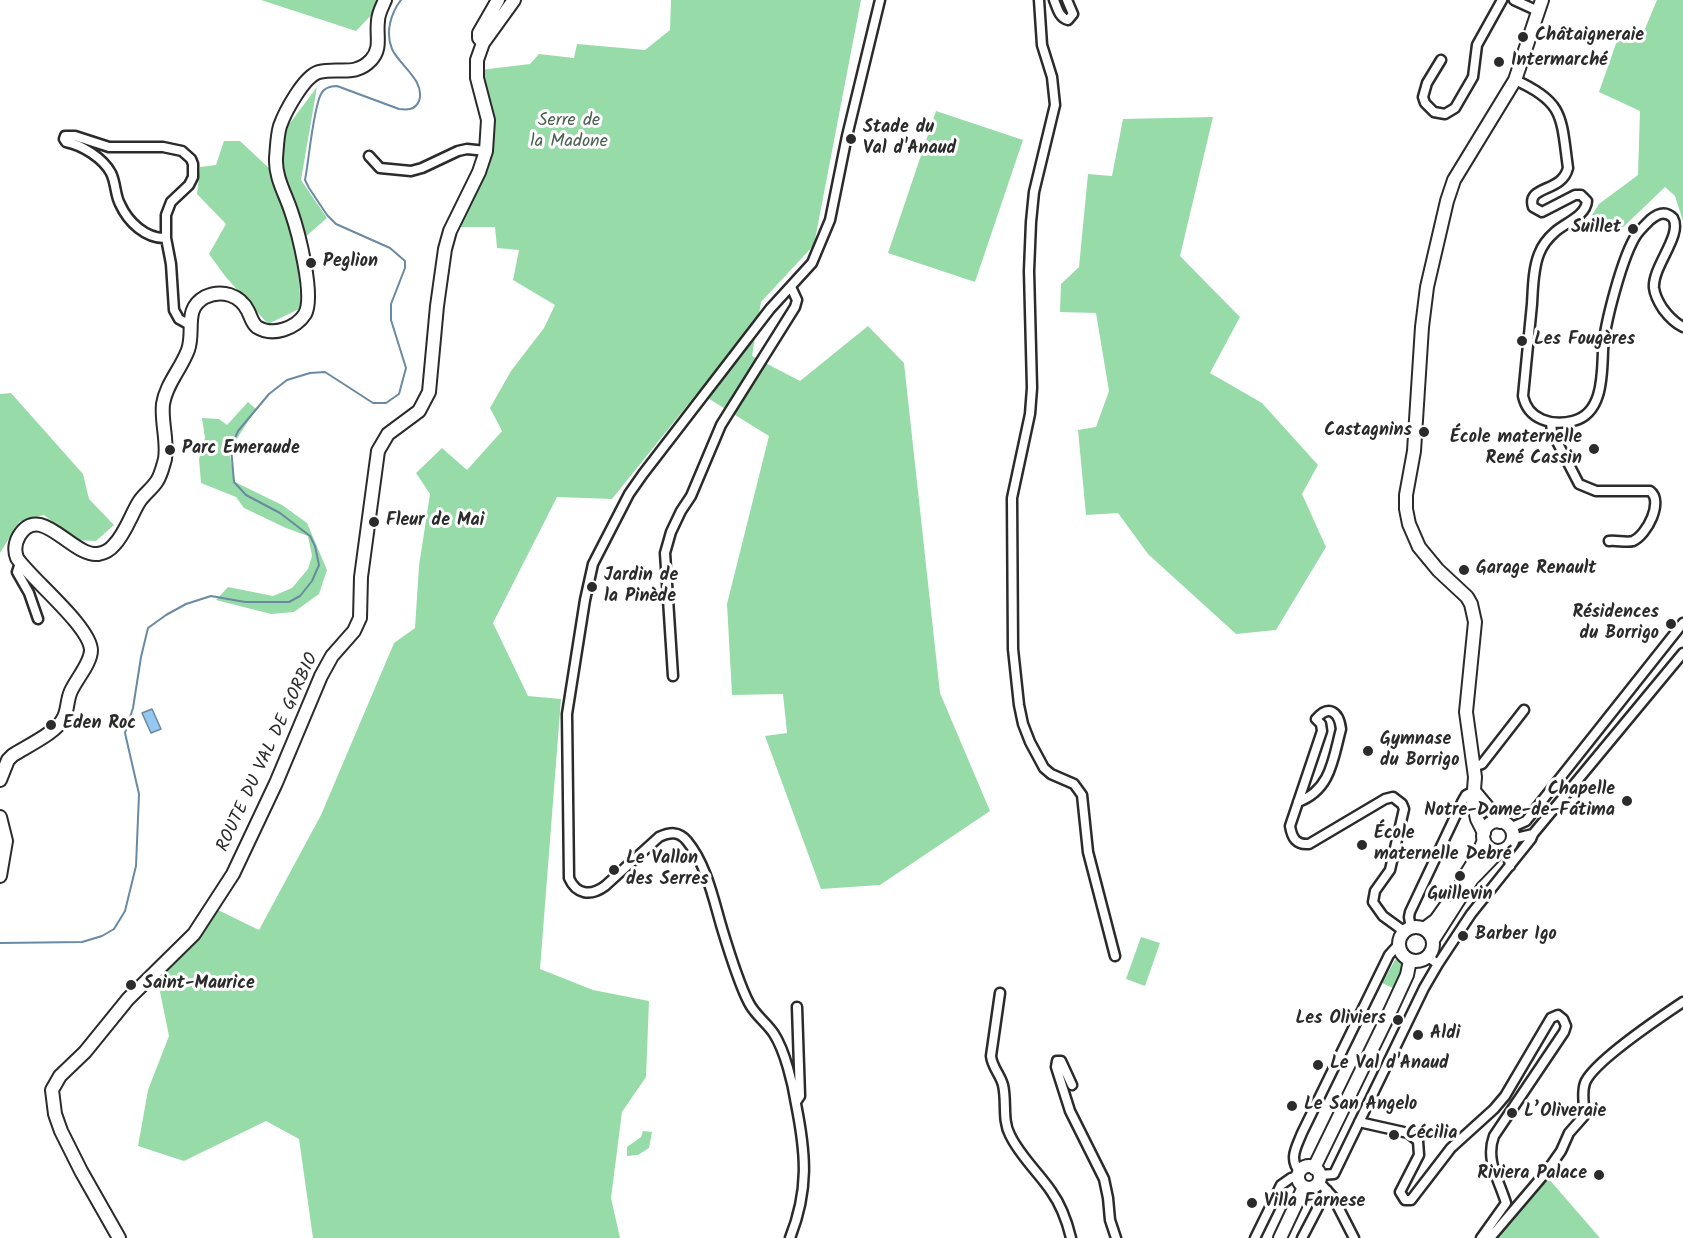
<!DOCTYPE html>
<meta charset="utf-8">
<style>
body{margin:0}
canvas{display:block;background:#fff}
</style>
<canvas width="1683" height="1238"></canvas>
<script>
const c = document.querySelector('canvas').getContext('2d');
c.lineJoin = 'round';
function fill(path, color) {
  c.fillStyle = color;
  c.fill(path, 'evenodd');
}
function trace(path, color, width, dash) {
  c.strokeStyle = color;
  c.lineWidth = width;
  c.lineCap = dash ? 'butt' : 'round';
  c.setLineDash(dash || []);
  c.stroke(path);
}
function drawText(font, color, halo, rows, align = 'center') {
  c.font = font + ' Kalam,sans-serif';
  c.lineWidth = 6;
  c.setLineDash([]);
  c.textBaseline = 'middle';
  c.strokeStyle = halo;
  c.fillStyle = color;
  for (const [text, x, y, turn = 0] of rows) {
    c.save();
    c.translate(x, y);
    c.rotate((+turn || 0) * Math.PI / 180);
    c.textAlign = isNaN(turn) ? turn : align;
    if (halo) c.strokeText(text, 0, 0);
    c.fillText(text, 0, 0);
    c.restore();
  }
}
const green = new Path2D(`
 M261,0H386L356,31Z
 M671,0H861L814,245L761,302L752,356L800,381L868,326L904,363L940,693L990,811L880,885L821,889L765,736L787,733L783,694L732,695L727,604L769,436L698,392L612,499L557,497L493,623L528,696L561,699L540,969L593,990L649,1001L646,1077L622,1112L611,1198L620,1238H313L299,1139L266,1121L184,1161L138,1146L148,1090L169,1036L158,982L218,910L259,930L321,815L394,643L415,628L419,566L430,494L416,473L442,448L467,470L502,431L490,408L511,371L544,328L555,305L513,280L519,250L497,248L495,227H456C476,189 501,150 491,105C489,93 483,82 480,70L530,64L539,54L574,58L577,44L645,50L670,30Z
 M1657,0H1683V221L1675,196L1665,187L1616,234L1587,223L1599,204L1638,175L1640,111L1599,92L1619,35L1642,36Z
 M317,87L301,180L327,218L296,245L301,308L268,324L225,276L209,254L226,224L197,194L200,167L216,165L224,141H240L271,170L287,127Z
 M936,111L1023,140L975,282L888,253Z
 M1213,117L1180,256L1240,317L1210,373L1262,403L1318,465L1302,494L1326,547L1276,630L1236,634L1148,554L1118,513L1086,515L1078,430L1096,427L1109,391L1096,313L1060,312L1061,284L1079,267L1088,174L1112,176L1123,119Z
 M11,393L83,474L89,499L114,525L96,541L75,540L44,515L19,522L0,553V394Z
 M248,402L256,409L236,440L230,456L235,482L282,505L307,523L327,570L319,594L294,612L271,614L216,600L228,587L273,596L292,588L308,569L312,556L308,536L286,528L244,508L236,497L201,483L199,459L205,438L202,418L219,419L227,425Z
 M1141,937L1160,943L1145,986L1126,979Z
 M1398,955L1404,963L1393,988L1382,983Z
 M643,1131L652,1132L649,1148L638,1155L627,1156V1147L641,1137Z
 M1548,1178L1600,1238H1496Z`);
const water = new Path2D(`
 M152,709L161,729L151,733L142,713Z`);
const stream = new Path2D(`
 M0,943L82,942L102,936L114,929L125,911L136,866L139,794L125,733L133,708L141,657L148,628L166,615L186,604L211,596L245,602H289L300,596L312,581L319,565L315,546L310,536L280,513L246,495L234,482L231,447L238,431L269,394L287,380L310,373L325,372L373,403H386L399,394L406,368L391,320V304L405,268V261L390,248L336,224L327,215L309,188L305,180C309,160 313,109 321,94C324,88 331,86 337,86L399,109C408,110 415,110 419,101C426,81 399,65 392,49C385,32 391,13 401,0`);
const street = new Path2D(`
 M1039,0L1042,45L1052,77L1055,105L1034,192L1031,222L1029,271L1032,388L1030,414L1012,498L1013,649L1019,705L1023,724L1030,742L1044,768L1051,774L1074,784L1082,795L1088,852L1115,956
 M1054,0C1057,7 1059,18 1068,20L1073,14L1067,0
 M1514,0L1538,11
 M1441,60L1427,83L1423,97L1425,103L1434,112L1445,114L1455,108L1473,77L1477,45L1502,0
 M1515,80C1565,102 1561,118 1568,168C1562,193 1526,185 1533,207L1542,212L1575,195H1581L1587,201C1586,216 1565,223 1555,232C1548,238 1542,246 1539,254C1533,269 1533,288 1532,304C1529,335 1526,365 1523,396C1528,420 1552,426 1573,421C1603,414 1602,375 1603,351C1604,325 1623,254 1637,234C1641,229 1646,224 1650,220C1657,214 1665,210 1673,218C1683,235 1652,267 1654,288C1655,296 1659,303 1663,309C1669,317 1675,323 1683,327
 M369,156L380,168L411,171L422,168L458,151L467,149L486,151
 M166,238C146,239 128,222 120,204C115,195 116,183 111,173C103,158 82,145 66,142L64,139L65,136H75L109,147H163L182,151L191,159L193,164V177L189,185L171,202L166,215V238L171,264L174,310L179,319L190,325
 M1551,423L1552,432L1579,484L1596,491H1650C1664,501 1647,535 1633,541C1627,543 1616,540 1609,541
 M20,563L17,572L29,593L38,619
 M673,676L665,553L671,532L681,511L691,496L721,425L795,307L797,300L791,287
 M1473,767L1482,764L1524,710
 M1298,802C1331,790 1333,759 1341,729C1339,712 1329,704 1316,719L1321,724L1322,731L1290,826C1292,838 1296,845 1309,844L1385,799L1393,797L1402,804L1404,809L1390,870L1375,891L1373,902L1383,916L1405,932
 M1510,828L1526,821L1683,623
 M1512,839L1533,834
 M1507,848L1510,866
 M1411,928L1409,917L1410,912L1462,802L1466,795L1474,791
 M1428,957L1438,964
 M1000,993L991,1056C992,1067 1000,1074 1003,1085C1007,1102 1002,1120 1010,1135C1020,1156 1038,1172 1051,1191C1061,1205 1067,1221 1071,1238
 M1072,1085L1061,1061H1057L1056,1067L1070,1111L1104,1179L1108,1198L1110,1220L1116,1238
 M796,1102L800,1096L797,1007
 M1359,1122L1408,1133L1418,1141L1419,1155L1400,1192L1405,1200H1411L1451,1148L1494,1109L1505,1096L1551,1018L1558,1015L1563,1019L1566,1026L1564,1032L1494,1136C1485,1160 1499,1180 1506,1203L1481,1238
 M1300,1172C1288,1159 1297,1146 1302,1133L1389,955L1399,944
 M1320,1175L1334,1174L1424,988L1438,964L1471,914L1531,839L1533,834L1683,653
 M1319,1182L1333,1197L1354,1238
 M790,1238C809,1190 806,1154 796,1104C793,1084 785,1051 774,1034C767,1023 755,1015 749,1003C738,982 728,948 721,925C713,897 706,864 687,841C679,831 670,832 659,837L605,886C590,897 576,894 569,878L567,714L585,600L593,564L629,494L643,474L770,309L812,263L830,220L847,136L880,0
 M1255,1238L1281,1185L1291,1178L1299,1176
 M1302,1238L1327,1190
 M1490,1238L1547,1171L1561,1151L1569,1133L1584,1116C1585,1105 1581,1094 1585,1083C1593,1062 1662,1016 1683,1002`);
const secondary = new Path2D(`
 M483,43L479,38V33L498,0
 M0,780L8,760L13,755C27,746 58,732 64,717C68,709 67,699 71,691C77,678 91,663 91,650C90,626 30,578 17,558C14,550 15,543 19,536C40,501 72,557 98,554C104,553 110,550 114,545C125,534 131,515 139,502C144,494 152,489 157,481C161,475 163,466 165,459C168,441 161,422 163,404C166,384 181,369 188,350C195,331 183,309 205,297C222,289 240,295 248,311C251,317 252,323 257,327C273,337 296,328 305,314C315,296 298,231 291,211C285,193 275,177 276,158C277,148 277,136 280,126C285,112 304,76 319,72C339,67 355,77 371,60C382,48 376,36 378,21C378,14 382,7 385,0
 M1474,791L1500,822
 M0,817L6,841L0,876
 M1483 836a15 15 0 1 1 30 0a15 15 0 1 1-30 0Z
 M1484,833L1477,819L1473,802L1475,777L1466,712L1475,622L1471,604L1467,597L1438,570L1419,547L1409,524L1406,509V495L1414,451L1422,327L1427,287L1447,201L1454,180L1515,80L1542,0
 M1462,881L1477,857L1484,840
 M1399 944a17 17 0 1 1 34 0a17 17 0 1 1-34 0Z
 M1424,929L1436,920L1446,906
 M1433,940L1472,879L1499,851
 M1298 1177a11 11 0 1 1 22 0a11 11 0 1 1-22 0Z
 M1314,1168L1389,1014L1407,975L1410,960
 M119,1238L81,1171L61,1131L55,1114L52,1090L60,1076L85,1052L128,999L194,934L233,874L276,783L321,676L332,656L354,631L360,618L361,577L378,451L388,434L419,411L429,392L437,306L445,249L450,231L479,172L486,151L488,120L477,78V60L483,43L514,0
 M1280,1238L1304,1187`);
const markers = [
 [1523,37,6,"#2b2b2b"],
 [1499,62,6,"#2b2b2b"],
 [851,139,6,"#2b2b2b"],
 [1633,229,6,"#2b2b2b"],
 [311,263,6,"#2b2b2b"],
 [1522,341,6,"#2b2b2b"],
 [1424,432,6,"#2b2b2b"],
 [1594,449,6,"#2b2b2b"],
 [170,450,6,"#2b2b2b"],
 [374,522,6,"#2b2b2b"],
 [1464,570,6,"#2b2b2b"],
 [592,587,6,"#2b2b2b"],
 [1671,624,6,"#2b2b2b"],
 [51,725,6,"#2b2b2b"],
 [1368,751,6,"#2b2b2b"],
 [1627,801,6,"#2b2b2b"],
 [1362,845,6,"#2b2b2b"],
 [614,870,6,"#2b2b2b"],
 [1460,876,6,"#2b2b2b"],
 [1463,936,6,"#2b2b2b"],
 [131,985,6,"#2b2b2b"],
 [1398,1020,6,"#2b2b2b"],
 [1418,1035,6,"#2b2b2b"],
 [1318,1065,6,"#2b2b2b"],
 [1292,1106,6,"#2b2b2b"],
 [1512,1113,6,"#2b2b2b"],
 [1394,1135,6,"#2b2b2b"],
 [1599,1175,6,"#2b2b2b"],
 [1252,1203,6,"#2b2b2b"]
];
const poiNames = [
 ["Châtaigneraie",1535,37],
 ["Intermarché",1511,62],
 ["Stade du",863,129],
 ["Val d'Anaud",863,150],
 ["Suillet",1621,229,"right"],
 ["Peglion",323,263],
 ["Les Fougères",1534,341],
 ["Castagnins",1412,432,"right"],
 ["École maternelle",1582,439,"right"],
 ["René Cassin",1582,460,"right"],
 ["Parc Emeraude",182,450],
 ["Fleur de Mai",386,522],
 ["Garage Renault",1476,570],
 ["Jardin de",604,577],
 ["la Pinède",604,598],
 ["Résidences",1659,614,"right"],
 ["du Borrigo",1659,635,"right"],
 ["Eden Roc",63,725],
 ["Gymnase",1380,741],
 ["du Borrigo",1380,762],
 ["Chapelle",1615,791,"right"],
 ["Notre-Dame-de-Fátima",1615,812,"right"],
 ["École",1374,835],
 ["maternelle Debré",1374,856],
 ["Le Vallon",626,860],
 ["des Serres",626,881],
 ["Guillevin",1460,896,"center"],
 ["Barber Igo",1475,936],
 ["Saint-Maurice",143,985],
 ["Les Oliviers",1386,1020,"right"],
 ["Aldi",1430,1035],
 ["Le Val d'Anaud",1330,1065],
 ["Le San Angelo",1304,1106],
 ["L’Oliveraie",1524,1113],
 ["Cécilia",1406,1135],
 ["Riviera Palace",1587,1175,"right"],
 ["Villa Farnese",1264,1203]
];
const parkNames = [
 ["Serre de",569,122],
 ["la Madone",569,143]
];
const streetNames = [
 ["ROUTE DU VAL DE GORBIO",269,753,-65]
];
fill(green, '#97dca8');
fill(water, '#94c8f1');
trace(water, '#6a89a2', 1.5);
trace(stream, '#6a89a2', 2);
trace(street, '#2b2b2b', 13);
trace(secondary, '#2b2b2b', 16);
trace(street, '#fff', 8);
trace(secondary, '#fff', 12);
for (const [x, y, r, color] of markers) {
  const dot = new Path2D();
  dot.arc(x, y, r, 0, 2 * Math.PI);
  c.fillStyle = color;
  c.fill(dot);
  trace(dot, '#fff', 2);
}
drawText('bold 18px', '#2b2b2b', '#fff', poiNames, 'left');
drawText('18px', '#4b6050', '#fff', parkNames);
drawText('18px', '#2b2b2b', '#fff', streetNames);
</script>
